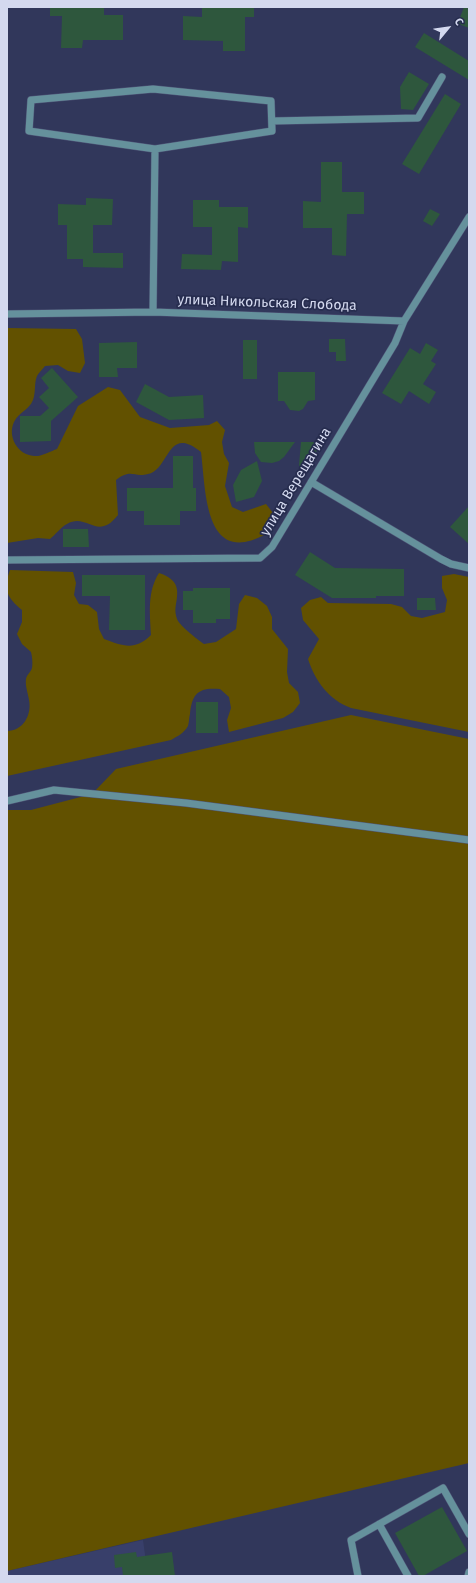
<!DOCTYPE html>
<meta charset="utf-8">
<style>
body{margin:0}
#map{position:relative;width:476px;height:1583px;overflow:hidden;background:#31375b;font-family:"Fira Sans",sans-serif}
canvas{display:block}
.frame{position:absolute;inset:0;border:8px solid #d4d9ef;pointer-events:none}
.north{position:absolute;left:428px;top:8px;width:40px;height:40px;-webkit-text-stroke:3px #272d4f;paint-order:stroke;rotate:61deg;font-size:11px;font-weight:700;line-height:16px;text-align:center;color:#d4d9ef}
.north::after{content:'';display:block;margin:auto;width:14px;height:18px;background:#d4d9ef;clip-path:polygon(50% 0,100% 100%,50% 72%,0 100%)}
</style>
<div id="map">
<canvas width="476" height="1583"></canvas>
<div class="frame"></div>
<div class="north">С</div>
</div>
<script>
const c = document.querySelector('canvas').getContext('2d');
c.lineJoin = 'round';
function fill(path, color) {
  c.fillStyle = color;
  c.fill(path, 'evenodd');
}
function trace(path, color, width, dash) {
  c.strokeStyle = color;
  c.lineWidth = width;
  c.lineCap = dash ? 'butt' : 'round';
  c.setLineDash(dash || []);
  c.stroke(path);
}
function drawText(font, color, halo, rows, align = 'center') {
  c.font = font + ' "Fira Sans",sans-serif';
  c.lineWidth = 3.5;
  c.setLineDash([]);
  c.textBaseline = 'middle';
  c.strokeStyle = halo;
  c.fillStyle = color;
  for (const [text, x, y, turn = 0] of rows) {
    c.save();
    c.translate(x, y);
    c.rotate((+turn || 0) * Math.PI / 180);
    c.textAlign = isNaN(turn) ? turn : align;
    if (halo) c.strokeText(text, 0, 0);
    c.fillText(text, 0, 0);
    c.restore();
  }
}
const built = new Path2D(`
 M143,1540L148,1576H7V1571Z`);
const green = new Path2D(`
 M7,328L76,329L82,339L85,363L80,373L68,371L58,365L45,366C43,369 39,372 37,376C34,383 36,392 33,400C29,410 19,412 14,422C7,437 18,455 34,456C41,457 51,451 57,449L78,406L108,387L120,390L140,417L170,428L209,425L217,421L225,430L222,442L224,454L229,463L225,486L232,507L243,512L266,504L273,513L266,534C204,568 206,491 201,452C167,424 170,469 148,474C133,478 132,468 116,480L118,515C97,542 87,512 67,524C61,527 55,535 50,539L38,538L7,543Z
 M10,570L73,572L76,583L74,595L79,604L88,605L97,612L99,629L104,639C123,646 135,651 151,635C150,613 147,592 159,573C171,577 179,583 177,597C176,606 174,610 177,619C180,626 197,639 204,644L216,642L236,629L239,604L245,595L257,598L267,606L272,617V629L288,649L287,672L289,683L298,692L300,703L293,712L283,718L229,732L227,720L231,708L229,697L220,689C199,687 192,693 190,714C189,717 189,723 188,726C184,733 178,736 171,740L7,776V731C23,731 32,715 29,700C28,693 25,686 26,679C27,674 31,672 32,668C33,663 32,656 31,652L22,644L17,634L22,622V610C7,598 3,589 10,570Z
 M454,574L469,577V732L351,708C329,700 315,681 308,659L319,639L303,620L301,608L310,600L321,597L328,603L391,604L402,607L411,616L422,618L445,612L447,600L442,588V576Z
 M351,715L469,739V1463L7,1571V810H31L92,794L116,769Z`);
const building = new Path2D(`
 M50,7H104V15H123V40H83L82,48H61L62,16H50Z
 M202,7H254V17H245V51H223V41L183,40V16L202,17Z
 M464,7H469V28L461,25L459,23V20Z
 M424,33L469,61V80L415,47Z
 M409,72L429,84L413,110L401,109L400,87Z
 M445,94L461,104L419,174L402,164Z
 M321,162H342V192H364V214H347L346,256L332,255V228H303V201L321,202Z
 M86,198L113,199L112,225H93V253H123V268L83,267V259H67V225H58V204L86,205Z
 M193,200H219V207H248V228L238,227V262L222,261L221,270L181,269L182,254L212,255V227H193Z
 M430,209L440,214L432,226L423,221Z
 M329,339H345L346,361H336V352H329Z
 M243,340H257V379H243Z
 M137,342V368H117L118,377H99V343Z
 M426,343L438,350L431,361L436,364L423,384L436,392L429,404L409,391L401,404L382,393L410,348L420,354Z
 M52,368L78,397L51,421V441L20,442V416H40L49,408L39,397L49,388L41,378Z
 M278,372H315V400L308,401L303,409L299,411L290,410L284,401H278Z
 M145,384L169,397L203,395L204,418L169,420L136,402Z
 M254,442H295L284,457L279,461L272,463L261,462L255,453Z
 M301,442H322L303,475L299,465Z
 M173,456H193V488H196V511H180V525H144V511H127V488H173Z
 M257,461L262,481L254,497L236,502L233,485L241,470Z
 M469,506V544L450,527Z
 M63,529H88L89,547H63Z
 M310,552L335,568L404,569V596H376V598H332L295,575Z
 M82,575H145V630H109L110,596H82Z
 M193,588H230V619H216V623H193V610H183V591H193Z
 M417,598H435L436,610H417Z
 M196,702H218V733H196Z
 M442,1507L467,1551L423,1576H419L395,1533Z
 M136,1552L137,1557L172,1552L175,1576H123L122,1567L115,1568L114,1555Z`);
const minor = new Path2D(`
 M272,121L418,118L442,77
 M153,312L155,149L272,131L271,101L153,89L31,100L29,131L155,149
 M7,314L153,312L404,321L469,217
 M311,482L441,559L451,564L469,568
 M7,560L260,558L272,547L395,343L404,321
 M7,801L54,790L186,803L469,840
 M379,1524L408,1576
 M358,1576L351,1540L443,1488L469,1534
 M468,1576L469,1572`);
const streetNames = [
 ["улица Никольская Слобода",267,303,2],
 ["улица Верещагина",296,482,-59]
];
fill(built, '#383f6a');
fill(green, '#625100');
fill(building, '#2e573d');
trace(minor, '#4e5476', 8);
trace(minor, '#65919c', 7);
drawText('14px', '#d4d9ef', '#272d4f', streetNames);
</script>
